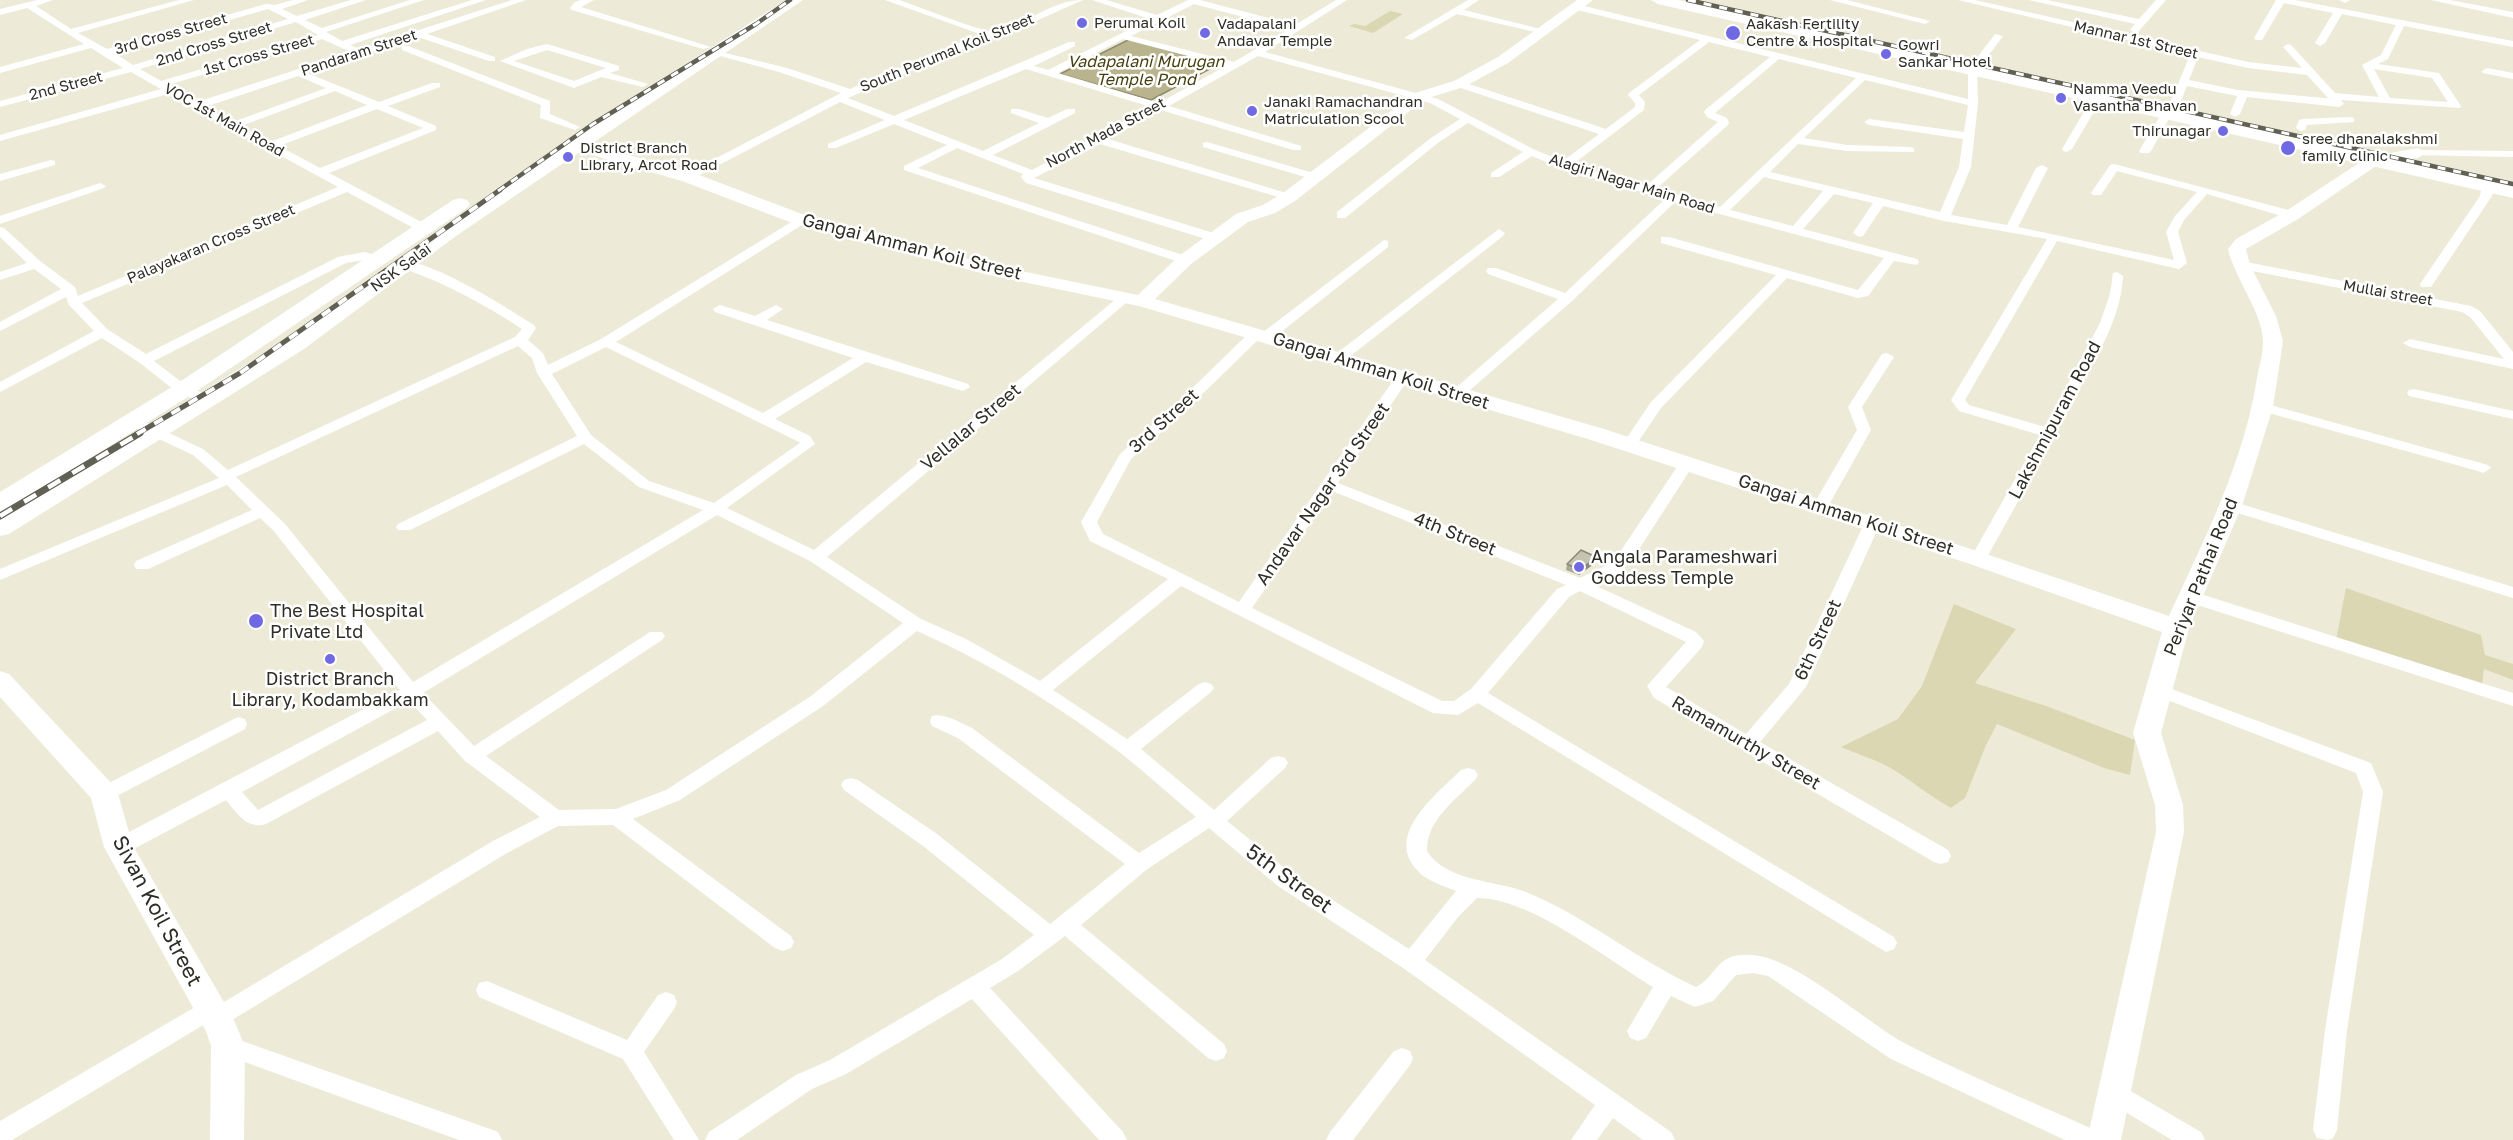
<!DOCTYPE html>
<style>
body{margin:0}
canvas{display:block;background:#edebd7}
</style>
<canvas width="2513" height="1140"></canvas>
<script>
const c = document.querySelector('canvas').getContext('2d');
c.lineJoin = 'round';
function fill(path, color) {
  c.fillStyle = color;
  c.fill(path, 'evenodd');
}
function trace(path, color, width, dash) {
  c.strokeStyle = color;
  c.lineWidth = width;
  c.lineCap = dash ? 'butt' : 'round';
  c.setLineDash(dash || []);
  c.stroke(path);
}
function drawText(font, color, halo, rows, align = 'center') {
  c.font = font + ' "Golos Text",sans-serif';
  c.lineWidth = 5;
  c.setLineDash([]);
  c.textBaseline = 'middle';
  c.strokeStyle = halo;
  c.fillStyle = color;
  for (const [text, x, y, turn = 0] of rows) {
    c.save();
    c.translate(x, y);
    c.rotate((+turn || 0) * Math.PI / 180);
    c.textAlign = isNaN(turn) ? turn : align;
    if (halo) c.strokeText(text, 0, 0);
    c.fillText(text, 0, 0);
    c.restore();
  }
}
const green = new Path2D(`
 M1390,11L1403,14L1373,33L1349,26L1354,24L1365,26Z
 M2346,588L2481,635L2485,655L2513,664V680L2484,669L2482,686L2336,640Z
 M1954,604L2016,629L1975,683L2046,706L2135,740L2130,775L2104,768L1997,724L1986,745L1965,798L1951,808C1929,796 1911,780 1889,767C1874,759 1857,754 1841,747L1898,719L1922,686Z`);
const water = new Path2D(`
 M1130,39L1219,64L1151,100L1060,74Z`);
const street = new Path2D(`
 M37,0H53L36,6L71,29L179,0H194L78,33L107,49L266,4L275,5L293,0H308L282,9L297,16L351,0H366L305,20L322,28L410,0H424L326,32L342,41L472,0H486L350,45L360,49L512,0H526L427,34L495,57V61H489L418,37L307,73L379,102L432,83H440V87L388,106L436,126V130L329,173L427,225V231H419L347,192L82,303L107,329L146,354L338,257L364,252L383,257L385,260L379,264L364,260L346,263L154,361L188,387L213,397L215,400L213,403L208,404L178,393L140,363L102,338L0,392V382L94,331L69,305L66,297L0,331V322L61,289L34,269L0,280V272L27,263L0,237V227L4,228L40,261L75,287L78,296L338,187L168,94L0,141V135L161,89L131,72L0,107V101L123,68L91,48L0,73V67L84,44L27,8L0,15V9ZM268,9L288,19L133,65L114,53ZM296,22L318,35L161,81L140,69ZM322,39L351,52L197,102L168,85ZM298,76L326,88L233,122L205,107ZM335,91L367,105L270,142L241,126ZM377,109L423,128L320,168L279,146Z
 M581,0H594L581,7L711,47L703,49L572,10L570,8L575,2Z
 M885,0H899C915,5 979,31 991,31C1023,28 1050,0 1083,0L1018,29L992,36L848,98L894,116L1069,42H1075V46L1034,66L1048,70L1150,19L1092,0H1106L1157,15L1188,0H1200L1295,25L1336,0H1347L1265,52L1438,99L1535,150L1563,161L1599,134L1455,86V82H1463L1606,129L1635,107V103L1628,95L1629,93L1700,40L1573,9L1571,7L1576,4L1968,99V70L1977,68L1978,103L1971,167L1951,215L2007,225L2036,168L2042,165L2048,168L2018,227L2174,260L2166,232L2175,216L2197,192L2117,171L2101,195H2093L2091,193L2110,165L2114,164L2296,212L2298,215L2292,219L2207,194L2184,220L2178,232L2187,263L2179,269L2057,241L1965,400L1969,405L2045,427L2100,323L2110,294L2113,273L2117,272L2123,276C2121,318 2098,353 2079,390C2049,447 2017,503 1986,559L1984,563H1972L1970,559L2040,435L1959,411L1951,400L2047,239L1944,221L1883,206L1863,236L1859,237L1853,233L1873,203L1834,194L1803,229L1917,259L1919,262L1917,265L1894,261L1868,296L1858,298L1787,278L1661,408L1634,448L1629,449L1622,445L1651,402L1776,275L1661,243V237H1669L1858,290L1884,258L1675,202L1572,301L1461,398H1451L1449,395L1451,392L1558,299L1488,274L1486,271L1488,268H1496L1565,293L1665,199L1560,168L1532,156L1499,177H1491V173L1523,152L1468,123L1439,142L1345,218H1337V212L1431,138L1460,119L1430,103L1258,56L1169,106L1301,146V150H1293L1161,110L1108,139L1293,195V199H1285L1100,144L1034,178L1220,235V241H1212L1026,183L1021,177L1023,174L957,148L918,168L1189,257L1191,260L1189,263L1185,264L904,170V166L947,145L894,124L836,148H828V144L885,120L840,102L692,179H684V175L841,93L779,72L713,54V50L787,68L850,89L980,34ZM1194,4L1289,29L1234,62L1131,36ZM1123,39L1226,66L1159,103L1058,73ZM1709,42L1770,57L1705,110L1704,112L1707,117L1718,122L1646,186L1572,165L1644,110L1645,102L1639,95ZM1779,59L1856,78L1720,207L1656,189L1728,125L1729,123L1727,118L1715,113ZM1026,69L1151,107L1032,170L993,155L1075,113V109H1067L1048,118L1019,109H1011V113L1039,123L983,151L904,120ZM1865,80L1968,105L1964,132L1869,119L1864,122L1869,125L1963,139L1959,167L1940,212L1770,172L1798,144L1847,151L1914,152V148L1910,147L1847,145L1804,138ZM1764,177L1823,191L1793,226L1730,210Z
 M1468,0H1479L1464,10L1549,31L1544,34L1457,14L1412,40L1404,38Z
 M1830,0H1847L1930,21L1925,24Z
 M1958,0H1975L2248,62L2302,68L2283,47L2288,44L2291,45L2335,93L2379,97L2362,65L2381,55L2396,25L2342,14L2325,43L2320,46L2315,43L2333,13L2284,3L2262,40H2256L2254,38L2276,0H2295L2513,41V47L2404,26L2388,59L2378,64L2439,73L2461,106L2460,108L2341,100L2344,104L2339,107L2247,97L2240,114L2235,117L2230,114L2237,96L2187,86L2180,103H2172L2171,101L2190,55ZM2198,57L2248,68L2307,75L2328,98L2335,99L2238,90L2189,80ZM2374,69L2432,78L2448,102L2390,98Z
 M2029,0H2047L2139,19L2156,0H2166L2138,32L2135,33L2130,30L2135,24Z
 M2339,0H2350L2345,3Z
 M2431,0H2450L2513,12V18Z
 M1995,34L2003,36L1985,60H1979L1977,58Z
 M547,44L619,66V70L610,73L648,84L643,87L601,77L574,88L500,61L527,49ZM547,50L606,68L574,81L514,61Z
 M402,46H408L550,101V114L580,127L575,130L540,118L541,105L402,50Z
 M2487,68L2513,73V79L2483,73L2482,71Z
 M2097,95L2102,98L2072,149L2067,152L2063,151L2062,149L2092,98Z
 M2167,110L2172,113L2151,151L2149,153H2141L2139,151L2162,113Z
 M2350,117L2354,118V122L2307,125L2305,130L2301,131L2296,128L2299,120L2303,119Z
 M1207,142L1320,175L1322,177L1320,179H1312L1203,147V143Z
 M2418,150L2513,151V157L2414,155L2412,153Z
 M51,160L55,161V165L0,181V174Z
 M100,183L106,186L104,188L0,224V216Z
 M2488,183L2494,186L2492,196L2431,287H2421L2420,284L2480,196L2482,186Z
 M801,216L805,217V223L616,342L763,413L853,358L715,312L713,309L720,305L755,316L776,305L783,309L767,320L968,384L970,387L963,391L866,362L775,419L810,436L815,444L727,508L814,550L1122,294H1132L1133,297L827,557L921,619L966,639L1040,681L1168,579L1090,541L1081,522L1120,454L1177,403L1251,331L1256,330L1262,333L1384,240L1388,241V247L1271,340L1266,341L1260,338L1187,409L1131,459L1097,522L1103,534L1239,602L1397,375L1402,374L1409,378L1338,483L1580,578L1607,565L1620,552L1681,461H1691L1694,464L1632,560L1619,573L1594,585L1696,632L1704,641L1702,647L1666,687L1746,734L1789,684L1864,524L1872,519L1878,521L1880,524L1806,687L1760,742L1948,850L1951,856L1948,862L1941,864L1934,862L1654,698L1647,686L1686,642L1580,591L1569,597L1488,693L1894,937L1897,943L1894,949L1886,952L1478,703L1458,715L1433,713L1181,586L1053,690L1127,739L1199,684L1205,682L1211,684L1214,688L1211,692L1141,749L1214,810L1271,758L1278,756L1285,758L1288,763L1285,768L1227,821L1292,874L1409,949L1456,891C1443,886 1425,880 1416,869C1385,833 1438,793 1461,770L1468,768L1475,770L1478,775L1475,780C1455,800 1426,821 1427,851C1446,882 1496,880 1526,892C1587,917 1637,960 1696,987C1719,975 1715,952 1752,955C1797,958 1866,1023 1908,1045C1970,1077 2036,1103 2099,1132L2103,1140H2065L1891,1059L1768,976L1753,973L1736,975L1713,1001L1695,1007L1671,996L1646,1038L1638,1041L1630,1038L1627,1031L1653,987C1608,960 1529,897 1477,898L1458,917L1425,960L1671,1132L1675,1140H1643L1613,1118L1597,1140H1571L1595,1105L1403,968L1278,886L1209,828L1146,870L1081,925L1224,1044L1227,1051L1224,1058L1216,1061L1208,1058L1065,936L1018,971L990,988L1123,1132L1127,1140H1099L972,999L846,1074L812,1089L737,1140H705L709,1132L796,1075L830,1060L1002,959L1034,935L923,846L844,790L841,785L844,780L851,778L858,780L937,834L1050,924L1125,864L958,738L932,726L930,721L932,716C945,712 960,723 972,728L1139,853L1196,817C1171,796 1147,774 1122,754C1059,706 989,663 917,631L823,706L680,800L633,819L791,936L794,942L791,948L783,951L775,948L613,825L558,826L507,853L222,1026L214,1029L205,1024L12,1140H0V1121L202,1003L210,1000L219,1005L493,841L540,817L465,761L438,731L266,824C247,830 237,813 226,800L126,853L119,855L112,853L109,847L112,841L400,690L273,530L260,518L148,569H136L134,565L136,561L252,510L227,485L0,580V569L219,478L193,455L127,424L125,421L127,418H137L203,449L228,470L515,337L522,329C484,304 445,283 402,268L400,265L402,262C427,257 511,310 534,325L536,328L528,340L543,353L548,365L601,339ZM518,346L532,358L537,373L577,436L398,524L396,527L398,530H410L584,444L639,487L703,510L413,682L285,524L236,477ZM606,347L799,442L800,443L714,503L649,481L591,435L552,374ZM1332,491L1566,585L1557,589L1471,689L1454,701H1442L1252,608ZM717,515L810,561L903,623L811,696L666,790L616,809L559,810L486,756L662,640L665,636L662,632H650L474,746L423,693ZM409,701L427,720L258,810L242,792Z
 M1499,229L1505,233L1503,236L1343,362H1333L1331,359L1333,356Z
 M2241,261L2471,306L2480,311L2513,352V369L2410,347L2403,343L2410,339L2504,359L2470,317L2462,312L2237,268L2235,265L2237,262Z
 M1887,353L1894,357L1862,407L1871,430L1826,510H1814L1812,507L1857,430L1848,407L1882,354Z
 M2414,389L2513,411V419L2409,396L2407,393L2409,390Z
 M2263,403L2488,465L2491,468L2483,473L2478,471L2258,410L2256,407L2258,404Z
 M2231,501L2513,587V598L2225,509L2223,506L2225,503Z
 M2191,591L2513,693V706L2185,601L2183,597L2185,593Z
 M2158,684L2371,763L2383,792L2347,1030L2337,1130L2333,1138L2328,1140L2317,1138L2313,1130L2325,1030L2363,792L2356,773L2152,694L2149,690L2152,686Z
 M238,717L245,719L247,724L245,729L111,799L104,801L97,799L94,794L97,789Z
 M487,981L627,1040L658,995L666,992L674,995L677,1002L674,1009L644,1052L699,1140H674L623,1059L479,997L476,990L479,983Z
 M228,1036L490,1129L498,1132L502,1140H459L220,1053L217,1046L220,1039Z
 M1402,1048L1410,1051L1413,1058L1410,1065L1353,1140H1326L1330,1132L1394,1051Z
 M2115,1082L2201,1132L2205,1140H2172L2107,1101L2103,1093L2107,1085Z`);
const secondary = new Path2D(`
 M1577,0H1593L1508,63L1464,87L1425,99L1295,201L1275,213L1248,222L1191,264L1155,299L1604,429L1986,554L2169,616C2204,540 2244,462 2257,378C2259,367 2263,354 2263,342C2263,313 2235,279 2228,249L2236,239L2286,211L2368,157L2418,148L2426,153L2418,158L2379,164L2298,219L2246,249L2250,265L2276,316L2283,341L2273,407L2242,506L2189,628L2161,733L2183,805L2184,832L2121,1140H2087L2156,832L2155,805L2133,733L2162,632L1970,564L1588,439L1139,306L985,274L795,224L682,181L572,149L570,146L578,141L694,173L807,216L987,264L1138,295L1179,256L1236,214L1263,205L1283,193L1415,93L1454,81L1498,57Z
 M0,671L9,674L114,786L118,794L133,846L232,1016L245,1046L244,1140H210L211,1046L206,1031L104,847L91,798L0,697Z`);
const primary = new Path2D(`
 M786,0H803L456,236L304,349L9,534L0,536V517L288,339L442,228L639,94Z
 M1651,0H1678L2513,186V198L1658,4Z
 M460,198L467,200L470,204L467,208L191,395L9,509L0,511V492L175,385L453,200Z`);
const railFar2 = new Path2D(`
 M1688,0L2513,184
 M498,191L593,124L756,24L790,0`);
const railFar1 = new Path2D(`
 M137,434L240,373L500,190`);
const rail = new Path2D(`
 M0,516L140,433`);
const wall = new Path2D(`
 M1596,557L1595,563L1579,575L1566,570L1567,564Z`);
const shadedWall = new Path2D(`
 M1596,557L1595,563L1579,575L1580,570Z`);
const building = new Path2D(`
 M1581,550L1596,557L1580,570L1567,564Z`);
const markers = [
 [1082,23,6,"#7069e4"],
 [1205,33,6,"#7069e4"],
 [1733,33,8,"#7069e4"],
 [1886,54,6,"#7069e4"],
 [2061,98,6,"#7069e4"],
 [1252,111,6,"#7069e4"],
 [2223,131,6,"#7069e4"],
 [2288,148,8,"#7069e4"],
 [568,157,6,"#7069e4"],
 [1579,567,6,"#7069e4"],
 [256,621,8,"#7069e4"],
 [330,659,6,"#7069e4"]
];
const farPoinames = [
 ["Perumal Koil",1094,23],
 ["Vadapalani",1217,24],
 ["Andavar Temple",1217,41],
 ["Aakash Fertility",1746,24],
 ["Centre & Hospital",1746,41],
 ["Gowri",1898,45],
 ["Sankar Hotel",1898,62],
 ["Namma Veedu",2073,89],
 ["Vasantha Bhavan",2073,106],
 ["Janaki Ramachandran",1264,102],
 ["Matriculation Scool",1264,119],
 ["Thirunagar",2211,131,"right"],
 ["sree dhanalakshmi",2302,139],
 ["family clinic",2302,156],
 ["District Branch",580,148],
 ["Library, Arcot Road",580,165]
];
const farStreetnames = [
 ["3rd Cross Street",171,34,-16],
 ["Mannar 1st Street",2136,40,13],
 ["2nd Cross Street",214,44,-17],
 ["Pandaram Street",359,53,-18],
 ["South Perumal Koil Street",947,53,-22],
 ["1st Cross Street",259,55,-16],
 ["2nd Street",66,86,-15],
 ["VOC 1st Main Road",224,120,29],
 ["North Mada Street",1106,133,-28],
 ["Alagiri Nagar Main Road",1632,184,17],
 ["Palayakaran Cross Street",211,244,-23],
 ["NSK Salai",401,268,-36],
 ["Mullai street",2388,293,10]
];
const farWaternames = [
 ["Vadapalani Murugan",1146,62],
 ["Temple Pond",1146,80]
];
const streetNames = [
 ["Gangai Amman Koil Street",912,247,14],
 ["Gangai Amman Koil Street",1381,371,17],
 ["Lakshmipuram Road",2055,420,-62],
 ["3rd Street",1164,421,-42],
 ["Vellalar Street",971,427,-40],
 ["Andavar Nagar 3rd Street",1323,494,-55],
 ["Gangai Amman Koil Street",1846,515,18],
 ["4th Street",1455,534,22],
 ["Periyar Pathai Road",2201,577,-68],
 ["6th Street",1818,640,-65],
 ["Ramamurthy Street",1746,743,30]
];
const poiNames = [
 ["Angala Parameshwari",1591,557],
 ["Goddess Temple",1591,578],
 ["The Best Hospital",270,611],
 ["Private Ltd",270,632],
 ["District Branch",330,679,"center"],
 ["Library, Kodambakkam",330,700,"center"]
];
const nearStreetnames = [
 ["5th Street",1289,879,36],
 ["Sivan Koil Street",157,911,62]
];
fill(green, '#dbd7b2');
fill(water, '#b9b48e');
trace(water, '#8f8c6f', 1.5);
fill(street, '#fff');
fill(secondary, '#fff');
fill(primary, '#fff');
trace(railFar2, '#616055', 4.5);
trace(railFar1, '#616055', 5);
trace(rail, '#616055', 7);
trace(railFar2, '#fff', 3, [8]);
trace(railFar1, '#fff', 4, [10]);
trace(rail, '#fff', 4.5, [14]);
fill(wall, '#aaa897');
fill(shadedWall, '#8b887b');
fill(building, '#c6c3b0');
trace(building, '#8b887b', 1.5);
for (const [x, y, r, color] of markers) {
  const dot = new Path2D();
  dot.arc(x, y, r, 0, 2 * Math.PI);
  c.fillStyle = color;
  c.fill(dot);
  trace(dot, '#fff', 2);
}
drawText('15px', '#2e2d26', '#fff', farPoinames, 'left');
drawText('15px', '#2e2d26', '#fff', farStreetnames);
drawText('italic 16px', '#463f0f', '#fff', farWaternames);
drawText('18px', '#2e2d26', '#fff', streetNames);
drawText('18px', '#2e2d26', '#fff', poiNames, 'left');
drawText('21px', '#2e2d26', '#fff', nearStreetnames);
</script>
